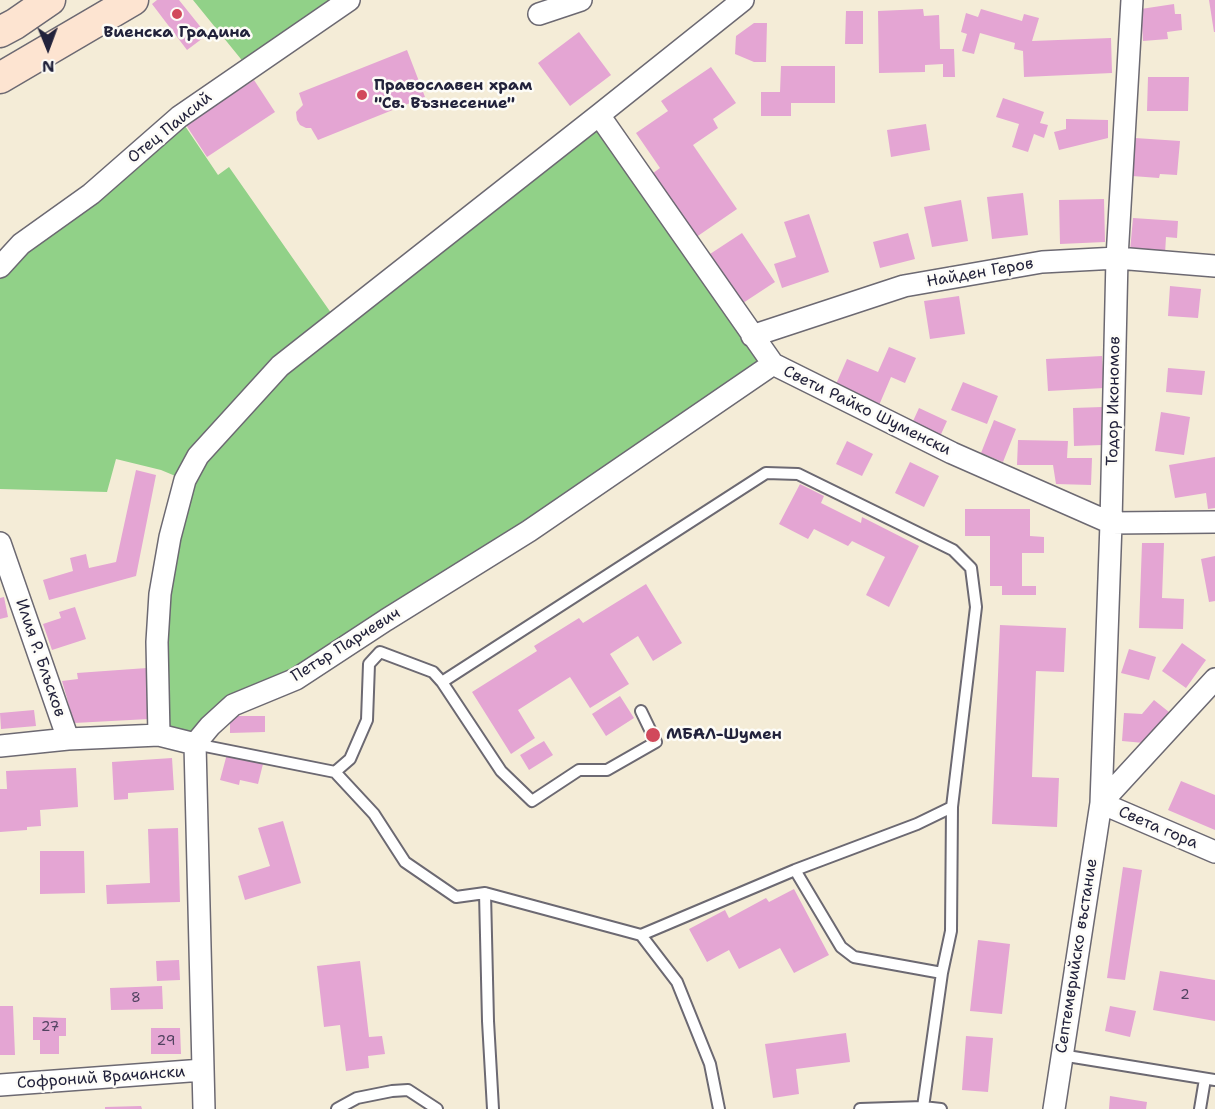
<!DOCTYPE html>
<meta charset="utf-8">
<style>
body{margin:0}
#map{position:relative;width:1215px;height:1109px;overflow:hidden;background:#f4ecd7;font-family:"Shantell Sans",sans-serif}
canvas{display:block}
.north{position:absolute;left:18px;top:18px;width:60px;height:60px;-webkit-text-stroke:4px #fdfcf7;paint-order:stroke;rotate:179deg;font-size:16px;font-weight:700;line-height:24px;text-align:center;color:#22223b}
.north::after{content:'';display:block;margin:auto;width:21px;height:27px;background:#22223b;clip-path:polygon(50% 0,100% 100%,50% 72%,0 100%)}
</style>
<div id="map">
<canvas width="1215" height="1109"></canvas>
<div class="north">N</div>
</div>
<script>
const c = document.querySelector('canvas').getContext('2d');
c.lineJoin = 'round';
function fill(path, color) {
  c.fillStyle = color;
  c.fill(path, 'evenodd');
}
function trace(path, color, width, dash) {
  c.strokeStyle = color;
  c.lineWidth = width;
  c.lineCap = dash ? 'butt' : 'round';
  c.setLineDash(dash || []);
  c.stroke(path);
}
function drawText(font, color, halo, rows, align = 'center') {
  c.font = font + ' "Shantell Sans",sans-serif';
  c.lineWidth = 5;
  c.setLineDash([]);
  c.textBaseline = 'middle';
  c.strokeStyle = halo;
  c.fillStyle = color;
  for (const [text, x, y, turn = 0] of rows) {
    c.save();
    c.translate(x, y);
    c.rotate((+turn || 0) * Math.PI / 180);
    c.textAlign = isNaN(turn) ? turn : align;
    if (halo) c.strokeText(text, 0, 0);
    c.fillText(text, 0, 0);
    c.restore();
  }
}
const green = new Path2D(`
 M193,0H349L249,69Z
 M599,115L773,364L529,531L233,705L195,744L159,735L157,642L185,480L161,470L116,459L107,492L0,489V267L179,117L218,175L229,167L336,320Z`);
const building = new Path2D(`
 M157,0H179L207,35L187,50L152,4Z
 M1209,0H1215V32H1214Z
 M1174,4L1175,14H1181L1182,30L1167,32L1168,39L1143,41L1141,9Z
 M923,9L924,16L939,15L940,49H954L955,77H943V64L925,65V72L879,73L878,11Z
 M981,9L1022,21L1024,14L1039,18L1032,41L1111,38L1112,73L1024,77L1023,51L1014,49L1015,43L980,33L974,54L962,51L967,34L961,32L966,13L978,17Z
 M846,11H863V44H845Z
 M754,23H767L766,62H754L735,54L736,36Z
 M579,32L611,75L570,106L538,63Z
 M407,50L425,97L318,140L311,128H306L300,125L297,120L296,112L303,105L299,93Z
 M781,66H835V103H791V116H761V92H780Z
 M711,67L736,103L713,119L718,128L693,145L737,209L692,240L649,176L660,168L636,133L668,111L661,101Z
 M1148,77H1189L1188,111H1147Z
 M254,80L275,112L207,157L186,125Z
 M1003,98L1044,112L1040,123L1048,125L1044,138L1034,134L1028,152L1012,147L1019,124L996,117Z
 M1066,119L1108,120V138L1059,150L1054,132L1066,129Z
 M926,124L930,150L891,157L887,130Z
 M1135,138L1180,141L1177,175L1160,174L1159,178L1132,176Z
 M1023,193L1028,235L992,239L987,197Z
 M1104,199L1105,242L1060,244L1059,200Z
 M961,200L968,241L932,247L924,207Z
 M809,214L829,272L782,288L774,264L796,257L784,222Z
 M1133,218L1178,221L1177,238L1166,237L1165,254L1130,251Z
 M742,233L775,282L743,303L710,254Z
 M908,233L915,259L880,268L873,242Z
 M1170,286L1201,289L1198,318L1168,316Z
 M959,296L965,334L930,339L924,301Z
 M889,347L916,358L905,383L891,377L877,410L833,391L847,359L878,372Z
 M1102,356L1104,388L1048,391L1046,359Z
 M1168,368L1205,371L1202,395L1166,392Z
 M963,382L998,396L987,424L951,410Z
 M1102,407V445L1074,446L1073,408Z
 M919,408L947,421L937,443L909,430Z
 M1161,412L1190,417L1184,455L1155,451Z
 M994,420L1016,429L1003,462L981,453Z
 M1018,440L1068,441L1067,458H1092L1091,485L1056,484L1053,465H1017Z
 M847,441L873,454L862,476L836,464Z
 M1215,457V508L1208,509L1206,493L1175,498L1169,465Z
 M910,462L939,476L924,507L895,493Z
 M136,470L156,475L136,576L49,600L43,580L73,571L70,558L86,554L89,568L116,562Z
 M800,484L824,496L821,503L861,523L862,517L919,546L889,607L866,595L885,557L852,541L848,546L814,529L808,539L779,524Z
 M965,509H1030V536L1044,537V553H1022V586H1036V595H1002V586H990V536H965Z
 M1142,543H1164L1162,598L1184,599L1183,629L1139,628Z
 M1215,556V601L1209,602L1201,559Z
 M646,584L682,643L653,661L638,636L610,654L629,684L590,708L570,677L518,710L535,738L511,754L472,692L537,651L534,646L579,618L583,623Z
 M4,597L8,617L0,619V598Z
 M75,607L86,639L52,650L43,624L61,618L59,612Z
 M1000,625L1066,628L1064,672L1036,671L1032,777L1059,778L1057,827L992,824Z
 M1182,643L1206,660L1186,688L1162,671Z
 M1129,649L1156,657L1149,680L1121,673Z
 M147,668L149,719L74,723L62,681L78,679L77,673Z
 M620,696L634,718L606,736L592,714Z
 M1154,700L1169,712L1144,743L1122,741L1124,713L1142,714Z
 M34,710L36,726L1,729L0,713Z
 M230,716H265V732L230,733Z
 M544,741L553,755L529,770L520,755Z
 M227,754L263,764L258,784L240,780L239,785L220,780Z
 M172,758L174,790L128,793V799L114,800L112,762Z
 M76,768L78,807L40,810L41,826L27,827V830L0,832V789H7L6,771Z
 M1181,781L1215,795V830L1168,810Z
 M283,821L301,883L245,900L238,876L270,866L258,828Z
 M178,828L180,902L107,904L106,885L150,883L148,829Z
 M40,851H84L85,893L40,894Z
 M1123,867L1142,870L1125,980L1107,978Z
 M794,889L829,955L794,973L780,948L739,969L729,950L707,962L689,929L725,910L729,918L766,898L769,902Z
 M978,940L1010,944L1002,1014L970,1011Z
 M179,960L180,980L157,981L156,961Z
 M360,961L369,1037L382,1036L385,1054L368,1056L369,1068L346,1071L340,1025L324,1027L317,966Z
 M1160,971L1215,980V1021L1153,1010Z
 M162,986L163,1009L111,1010L110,988Z
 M0,1006H13L15,1055H0Z
 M1110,1006L1136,1011L1130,1037L1105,1031Z
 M33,1017L66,1018V1036H59V1054H40V1040H33Z
 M151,1028H180L181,1054H151Z
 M846,1033L850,1062L796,1069L799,1094L773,1098L765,1044Z
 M966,1036L993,1038L988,1092L962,1090Z
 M1110,1096L1147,1102L1146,1109H1109Z
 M141,1106L142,1109H105V1107Z`);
const lane = new Path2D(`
 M442,682L501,771L532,801L579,770H607L656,742L641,711
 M195,744L335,772L374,814L405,862L456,897L485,893L641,935L795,870L917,824L952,807
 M335,772L350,759L367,720L369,664L380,652L433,672L442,682L766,473L798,474L953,550L971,568L976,607L952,807L951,931L942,973L923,1107L860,1109
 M795,870L841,947L854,957L942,973
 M485,893L488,1021L493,1109
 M641,935L677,982L710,1064L719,1109
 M1061,1055L1215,1080
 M923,1107L941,1109
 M337,1109L357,1098L392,1091L408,1090L437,1109
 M1200,1109L1205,1079`);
const street = new Path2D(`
 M539,14L581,0
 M599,115L773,364L952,453L1111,523L1215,522
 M0,267L21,244L91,194L179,117L349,0
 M752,336L904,286L1042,262L1117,258L1215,266
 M0,543L68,739
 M159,735L157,642L160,594L170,537L185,480L198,456L280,366L599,115L743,0
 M0,746L68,739L159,735L195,744
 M1101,803L1215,679
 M1101,803L1215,852
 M0,1085L203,1070
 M204,1109L195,744L210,726L233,705L296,679L386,620L529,531L773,364
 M1054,1109L1101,803L1111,523L1117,258L1132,0`);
const secondary = new Path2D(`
 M0,32L15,24L50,0
 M0,78L133,0`);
const markers = [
 [177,14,6,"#d1495b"],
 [362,95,6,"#d1495b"],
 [653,735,8,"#d1495b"]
];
const numberNames = [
 ["2",1185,995],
 ["8",136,998],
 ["27",50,1027],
 ["29",166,1041]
];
const poiNames = [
 ["Виенска Градина",177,33,"center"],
 ["Православен храм",374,86],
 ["\"Св. Възнесение\"",374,104],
 ["МБАЛ-Шумен",666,735]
];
const streetNames = [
 ["Отец Паисий",170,128,-39],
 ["Найден Геров",980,273,-10],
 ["Тодор Икономов",1114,401,-89],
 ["Свети Райко Шуменски",867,411,26],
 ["Петър Парчевич",346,645,-32],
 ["Илия Р. Блъсков",40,658,71],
 ["Света гора",1158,828,23],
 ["Септемврийско въстание",1077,956,-81],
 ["Софроний Врачански",101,1078,-4]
];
fill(green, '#91d188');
fill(building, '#e4a5d3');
trace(lane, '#6c6972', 14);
trace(street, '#6c6972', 24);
trace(secondary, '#6c6972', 33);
trace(lane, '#fff', 10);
trace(street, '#fff', 21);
trace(secondary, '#fde4d1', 30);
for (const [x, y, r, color] of markers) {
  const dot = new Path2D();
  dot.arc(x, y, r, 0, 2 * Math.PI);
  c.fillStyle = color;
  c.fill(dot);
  trace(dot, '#fdfcf7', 2);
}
drawText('14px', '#524361', null, numberNames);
drawText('bold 16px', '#22223b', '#fdfcf7', poiNames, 'left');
drawText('16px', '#22223b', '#fdfcf7', streetNames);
</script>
